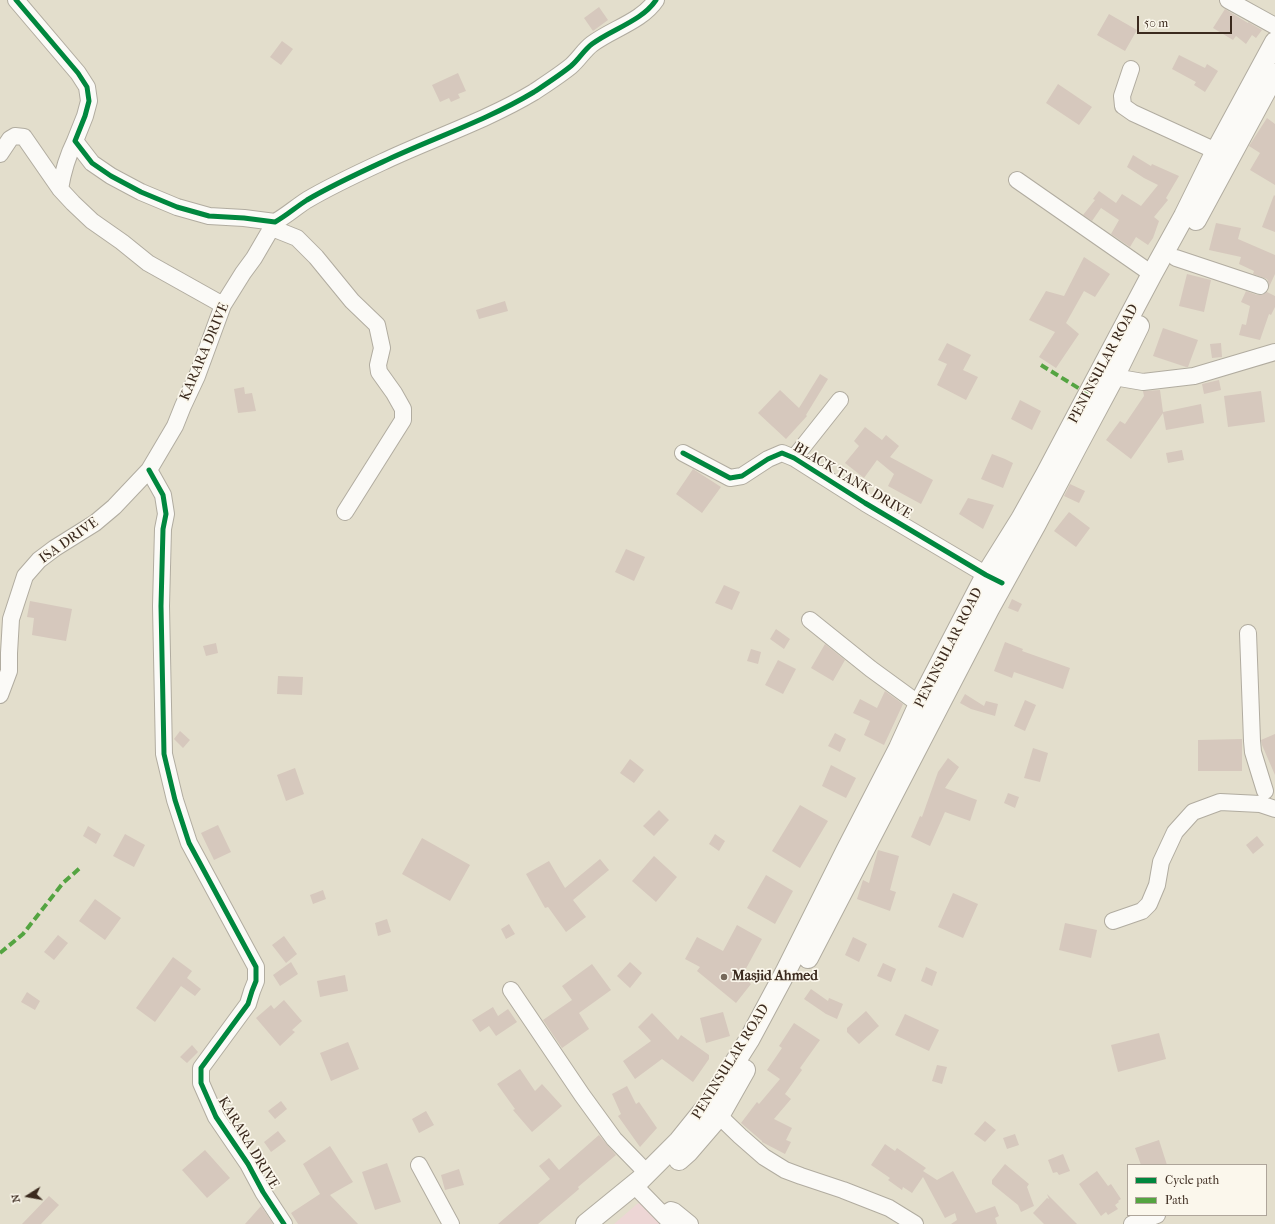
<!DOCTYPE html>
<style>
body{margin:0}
#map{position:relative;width:1275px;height:1224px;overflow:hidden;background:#e3decc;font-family:"IM FELL French Canon",serif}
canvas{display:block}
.legend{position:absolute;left:1127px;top:1164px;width:140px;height:52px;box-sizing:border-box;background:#fbf7ec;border:1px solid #aea59a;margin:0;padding:5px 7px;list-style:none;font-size:12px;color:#3b2a1e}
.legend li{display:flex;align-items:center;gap:8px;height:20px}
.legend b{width:20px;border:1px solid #aea59a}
.north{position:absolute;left:8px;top:1176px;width:40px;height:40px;-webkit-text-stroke:3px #fbf7ec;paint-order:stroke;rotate:259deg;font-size:11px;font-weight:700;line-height:16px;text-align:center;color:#3b2a1e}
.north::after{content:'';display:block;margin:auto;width:14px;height:18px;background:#3b2a1e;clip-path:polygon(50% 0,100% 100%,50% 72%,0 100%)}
.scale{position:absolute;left:1137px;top:16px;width:95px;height:18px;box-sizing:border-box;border:2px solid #3b2a1e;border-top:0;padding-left:5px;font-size:12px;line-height:14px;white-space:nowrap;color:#3b2a1e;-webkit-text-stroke:3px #fbf7ec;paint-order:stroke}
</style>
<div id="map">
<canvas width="1275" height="1224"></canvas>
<ul class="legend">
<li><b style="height:5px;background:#00873e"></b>Cycle path</li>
<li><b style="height:5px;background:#54a441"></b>Path</li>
</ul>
<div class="north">N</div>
<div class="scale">50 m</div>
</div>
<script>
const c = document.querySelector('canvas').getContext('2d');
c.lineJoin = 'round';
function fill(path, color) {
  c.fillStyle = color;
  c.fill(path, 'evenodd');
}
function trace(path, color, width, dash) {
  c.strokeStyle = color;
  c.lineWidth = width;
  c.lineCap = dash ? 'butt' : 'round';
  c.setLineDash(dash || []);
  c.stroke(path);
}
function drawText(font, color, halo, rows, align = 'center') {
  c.font = font + ' "IM FELL French Canon",serif';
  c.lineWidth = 3.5;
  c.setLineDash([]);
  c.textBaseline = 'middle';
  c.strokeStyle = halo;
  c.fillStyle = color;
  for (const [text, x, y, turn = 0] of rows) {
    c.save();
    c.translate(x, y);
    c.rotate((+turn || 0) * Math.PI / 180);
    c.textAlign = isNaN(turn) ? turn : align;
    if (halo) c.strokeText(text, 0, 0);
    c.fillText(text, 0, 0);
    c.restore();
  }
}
const built = new Path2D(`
 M640,1203H642L669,1224H614L637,1204Z`);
const building = new Path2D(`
 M599,7L608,20L593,31L584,18Z
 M1225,9L1248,23V22L1262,30L1256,38L1252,35L1246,44L1236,36L1233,40L1213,28Z
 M1109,14L1137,30L1125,51L1097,35Z
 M282,41L293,49L281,65L270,57Z
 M1179,55L1205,68L1207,64L1218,71L1205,92L1194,85L1196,82L1172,69Z
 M458,73L466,91L458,94L460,98L451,102L449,98L440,102L432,85Z
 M1058,84L1092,107L1079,125L1046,103Z
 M1267,118L1275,124V185L1250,170L1260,153L1249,146Z
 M1133,155L1151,166L1152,164L1179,176L1166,198L1168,200L1154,217L1159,221L1153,238L1148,245L1136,237L1130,247L1111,234L1119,220L1101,208L1092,221L1083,215L1095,200L1093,199L1099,191L1116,203L1122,194L1141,206L1158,185L1144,178L1127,167Z
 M1274,195L1275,196V232L1262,227Z
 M1216,223L1241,228L1238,239L1275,255V274L1269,287V284L1267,279L1253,274L1254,271L1239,264L1241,257L1209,250Z
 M1084,257L1110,274L1095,297L1084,291L1066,323L1079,334L1056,368L1039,357L1055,332L1029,320L1046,291L1064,296Z
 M1187,274L1211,280L1204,312L1179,306Z
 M1246,291L1257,295H1262L1267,292L1275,296V307L1271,315L1269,314L1260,340L1239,335L1242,324L1246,325L1250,306L1241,302Z
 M505,301L508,311L479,319L476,310Z
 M1163,328L1198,340L1188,367H1186L1153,356Z
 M947,343L971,355L963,370L978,377L966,400L937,385L947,364L938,360Z
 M1221,343L1222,357L1212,358L1210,344Z
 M820,374L828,379L806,415L807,416L786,439L758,413L780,390L799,408Z
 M1219,380L1221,390L1204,394L1202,384Z
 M244,387L245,394L252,393L256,411L238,413L234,389Z
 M1160,390L1163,412L1201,404L1204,423L1166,430L1163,413L1131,459L1106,440L1120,421L1125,424L1144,396L1143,391Z
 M1261,391L1265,422L1228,427L1224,396Z
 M1020,400L1041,411L1032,430L1011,419Z
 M865,427L882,440L886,435L899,446L890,457L933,480L921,504L888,486L894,474L877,460L864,478L845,463L859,446L854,441Z
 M1182,450L1184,460L1168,463L1166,453Z
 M992,454L1005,459L1013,463L1003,488L981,479Z
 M693,469L721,487L702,513L676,494Z
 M1070,484L1085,491L1079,503L1064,496Z
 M968,498L994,505L983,529L959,514Z
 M1069,512L1090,528L1076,547L1054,531Z
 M626,549L645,557L634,581L615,572Z
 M724,585L740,592L732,610L715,603Z
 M1012,599L1022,604L1018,612L1008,608Z
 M30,601L72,609L66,641L32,635L34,618L27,617Z
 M776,629L790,639L784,649L770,639Z
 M1005,642L1023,649L1022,651L1070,668L1063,689L1014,672L1012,678L994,671Z
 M216,643L218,653L206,656L203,646Z
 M825,644L845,660L833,681L811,668Z
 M751,649L761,652L758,664L747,661Z
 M778,660L796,669L783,694L765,685Z
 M278,676L303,677L302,695L277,694Z
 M885,691L903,704L884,745L864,735L870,721L853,713L860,699L877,708Z
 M965,694L984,706L986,701L998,704L995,716L971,709L960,703Z
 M1025,700L1036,705L1025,731L1014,726Z
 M180,731L190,740L183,748L174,739Z
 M835,733L846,739L840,752L828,746Z
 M1275,734V775L1262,745L1261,740Z
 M1242,739V771H1198V740Z
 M1033,748L1048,753L1040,782L1024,778Z
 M948,758L959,767L945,788L977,800L970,821L945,812L930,846L911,837L920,816L922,817L938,772Z
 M630,759L644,770L634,783L620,773Z
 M831,765L856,778L846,798L822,786Z
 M295,768L304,794L286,801L277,775Z
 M1008,793L1019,797L1015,808L1004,803Z
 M800,805L828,821L800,868L772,851Z
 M659,810L669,820L654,836L643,826Z
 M218,825L231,852L214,860L201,833Z
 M88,826L101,834L96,844L83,836Z
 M125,834L145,845L134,867L113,856Z
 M715,834L725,841L719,851L709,844Z
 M1257,836L1264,845L1253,854L1246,845Z
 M422,838L470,865L450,901L402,874Z
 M878,850L899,856L890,890L896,892L890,911L857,899L863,880L869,883Z
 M654,856L677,877L656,902L632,881Z
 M600,859L609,870L573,900L586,917L566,932L548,907L545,908L526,874L549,861L565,888Z
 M766,875L793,891L775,924L747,908Z
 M323,890L326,899L313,904L310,895Z
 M953,893L978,904L963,938L938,927Z
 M95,899L121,918L105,940L79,921Z
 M387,919L391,932L378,936L375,923Z
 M1065,923L1097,930L1091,958L1059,950Z
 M509,924L515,934L506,939L501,929Z
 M737,925L762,939L742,976L751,984L736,1003L697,971L700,967L685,959L697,937L723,951Z
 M58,935L68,943L54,960L44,952Z
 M284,936L297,954L286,963L272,945Z
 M853,937L867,944L859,962L845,955Z
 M173,957L192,971L187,978L201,989L195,996L181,986L155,1022L136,1008Z
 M291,962L298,974L280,986L273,975Z
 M630,962L642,973L630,988L617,976Z
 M883,963L896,969L891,982L877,976Z
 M592,964L611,990L579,1013L589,1029L562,1048L543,1020L572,1000L562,986Z
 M926,967L937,972L932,986L921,981Z
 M345,975L348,991L320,997L317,981Z
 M811,989L828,1001L829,998L843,1004L837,1019L826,1014L804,999Z
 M27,992L40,1001L35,1010L21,1002Z
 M284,1000L302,1021L292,1030L295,1032L280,1046L256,1018L271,1005L274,1009Z
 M493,1007L498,1016L508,1009L517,1022L496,1036L489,1026L480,1032L472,1020Z
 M866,1011L879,1026L859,1044L847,1032V1028Z
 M723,1012L730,1036L706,1043L700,1018Z
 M652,1013L678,1040L681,1035L709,1055V1059L693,1082L662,1059L635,1079L623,1061L651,1041L638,1027Z
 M905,1014L939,1030L929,1051L895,1035Z
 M794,1023L820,1040L800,1068L802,1070L785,1094L791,1099L774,1119L792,1128L786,1140L791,1142L785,1154L762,1142V1141L741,1123L757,1102L759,1104L780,1079L767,1070L782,1048L779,1046Z
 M1159,1033L1166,1059L1118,1072L1111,1045Z
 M348,1042L359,1069L331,1081L320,1053Z
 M192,1045L198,1052L187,1063L180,1057Z
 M937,1065L947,1067L942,1084L932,1081Z
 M520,1069L535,1091L542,1084L562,1106L532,1132L513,1110L515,1109L497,1084Z
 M627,1086L636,1104L639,1102L657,1128L640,1147L618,1116L621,1114L612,1094Z
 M281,1101L287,1109L275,1119L268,1111Z
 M426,1111L434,1125L419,1133L412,1119Z
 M985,1121L996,1130L985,1142L974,1134Z
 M278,1131L286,1141L271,1152L264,1142Z
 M1015,1134L1019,1145L1007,1149L1003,1138Z
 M599,1135L616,1155L578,1187L579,1189L538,1224H498L550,1179L539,1166L549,1158L559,1170Z
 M1159,1140L1167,1165H1141L1135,1148Z
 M885,1144L895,1151L897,1148L926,1168L923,1171L937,1180L953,1171L976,1213L995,1206L999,1216L995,1218L997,1224H951L957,1220L955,1213L945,1218L923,1177L912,1193L903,1187L902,1190L888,1180L890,1178L871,1165Z
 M330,1146L353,1182L330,1195L358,1224H298L291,1213L320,1194L303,1164Z
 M205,1150L230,1178L207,1198L182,1170Z
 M1063,1154L1070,1171L1059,1175L1057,1172L1053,1173L1048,1160Z
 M387,1163L401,1202L375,1210L362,1172Z
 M1005,1164L1029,1184L1027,1187L1034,1206L1021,1212L1018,1205L992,1184V1180Z
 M459,1169L464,1185L445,1190L441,1175Z
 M1097,1171L1108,1186L1111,1184L1121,1199L1118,1201L1119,1202L1115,1205L1118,1209L1108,1215L1106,1212L1101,1216L1079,1184Z
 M1047,1194L1077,1224H1044L1033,1213L1047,1198L1049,1199Z
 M49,1196L59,1205L41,1224H22Z
 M261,1206L273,1224H245Z`);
const minor = new Path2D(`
 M16,0L78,73L87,87L89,101L85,116L75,141L92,163L111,176L141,192L177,207L209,216L244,218L275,222
 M1228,0L1275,26
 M1131,69L1122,96L1123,106L1133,113L1216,151
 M0,154L10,139L15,136L24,137L60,189L73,203L92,221L122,242L148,263L223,305
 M1017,180L1152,274
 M60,189C63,171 67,157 75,141
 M275,222C286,216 296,207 307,200C334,184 363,171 391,158C439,136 489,119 534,92C546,84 560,75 571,66C579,59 584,50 592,44C612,29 642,21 656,0
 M272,228L297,238L316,257L352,301L377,325L382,348L378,365L379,372L394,393L403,409V420L345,512
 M1176,258L1260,286
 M1114,377L1143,382L1194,376L1275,352
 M683,453L730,478L742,476L768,459L782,453L794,458L865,503L995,580
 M794,458L840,400
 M149,470L163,495L166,514L163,529L161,606L164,754L175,800L189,843L256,967V981L252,991L248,1004L201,1068V1083L216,1117L248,1164L263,1192L284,1224
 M810,620L871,669L919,704
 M1248,633L1252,741L1253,752L1265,791
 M0,695L9,671V653L11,619L25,576L39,560L55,548L95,523L114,507L149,470L175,426L183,406L197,376L223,305L243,273L254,258L275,222
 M1113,921L1142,911L1149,904L1157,885L1161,862L1175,832L1193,812L1220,802L1260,804L1275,809
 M511,990L582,1095L614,1139L647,1173
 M711,1108L740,1136L764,1157L785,1170L801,1176L843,1190L889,1208L915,1224
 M419,1165L451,1224
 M634,1185L672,1224
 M663,1215L671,1210L674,1211L690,1224
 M1132,1224L1157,1215`);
const major = new Path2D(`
 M1196,220L1275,74
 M808,958L989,609L1036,524L1076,448L1114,377L1139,326
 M679,1160L688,1152L719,1116L745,1070
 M586,1224L640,1180L679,1141L708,1105L749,1040L786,971L846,851L899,748L919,704L986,575L1021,519L1046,474L1152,274L1184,216L1216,151L1275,42`);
const quiet = new Path2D(`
 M1041,365L1088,394
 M0,953L23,934L63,883L80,868`);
const cycleway = new Path2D(`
 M16,0L78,73L87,87L89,101L85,116L75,141L92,163L111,176L141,192L177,207L209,216L244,218L275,222C286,216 296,207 307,200C334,184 363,171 391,158C439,136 489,119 534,92C546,84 560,75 571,66C579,59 584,50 592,44C612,29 642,21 656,0
 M683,453L730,478L742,476L768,459L782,453L794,458L865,503L986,575L1002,583
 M149,470L163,495L166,514L163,529L161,606L164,754L175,800L189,843L256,967V981L252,991L248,1004L201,1068V1083L216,1117L248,1164L263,1192L284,1224`);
const markers = [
 [724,977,4,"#76695b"]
];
const streetNames = [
 ["KARARA DRIVE",205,352,-67],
 ["PENINSULAR ROAD",1104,364,-62],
 ["BLACK TANK DRIVE",852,481,31],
 ["ISA DRIVE",69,541,-35],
 ["PENINSULAR ROAD",949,648,-63],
 ["PENINSULAR ROAD",731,1062,-58],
 ["KARARA DRIVE",248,1143,59]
];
const poiNames = [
 ["Masjid Ahmed",732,977]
];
fill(built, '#edd6d5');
fill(building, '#d6c8bd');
trace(minor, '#b1aca0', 18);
trace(major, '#b1aca0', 22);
trace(minor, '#fbfaf7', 16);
trace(major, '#fbfaf7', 20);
trace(quiet, '#54a441', 4, [8, 4]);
trace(cycleway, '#00873e', 5);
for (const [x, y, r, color] of markers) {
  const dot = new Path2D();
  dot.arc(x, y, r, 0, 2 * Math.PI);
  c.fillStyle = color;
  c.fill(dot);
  trace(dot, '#fbf7ec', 1.5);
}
drawText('14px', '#3b2a1e', '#fbf7ec', streetNames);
drawText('bold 14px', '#3b2a1e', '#fbf7ec', poiNames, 'left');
</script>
